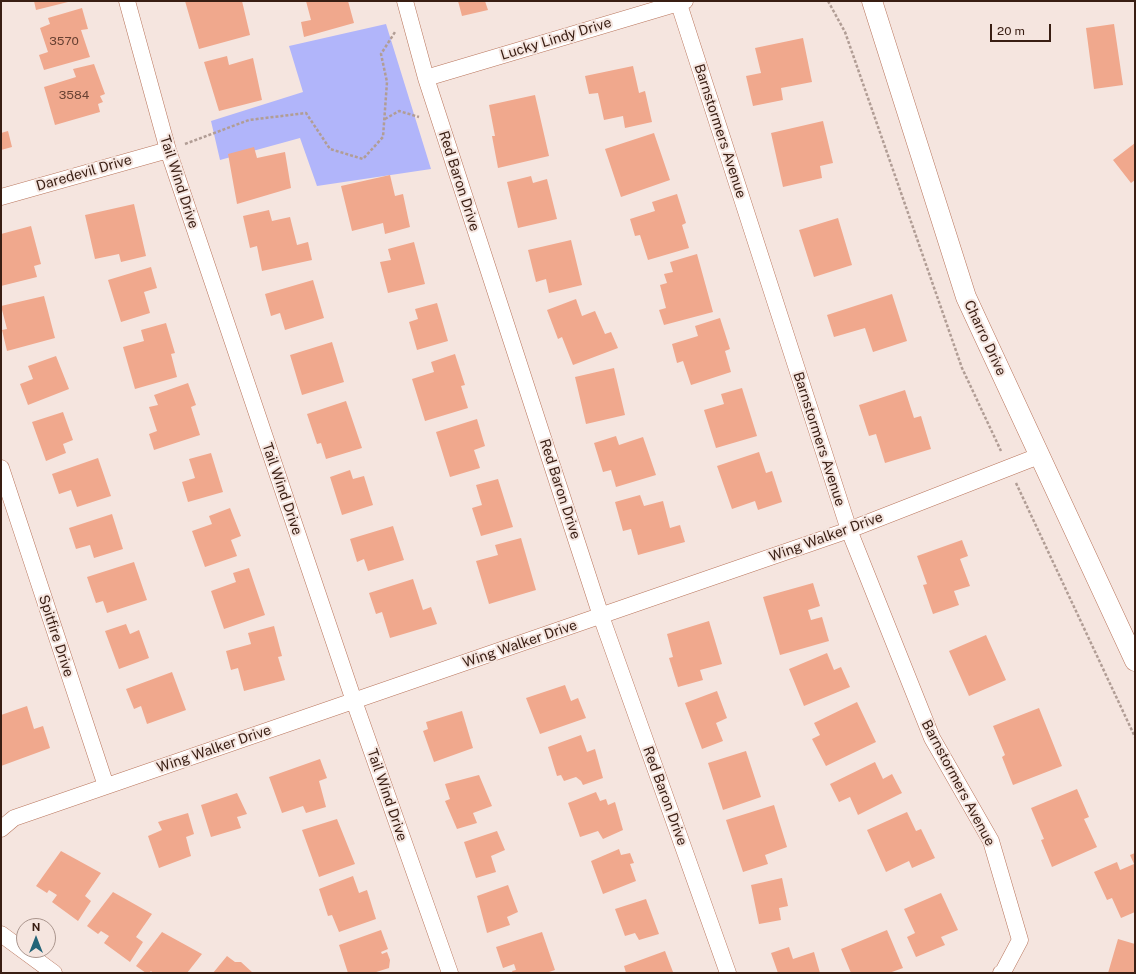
<!DOCTYPE html>
<style>
body{margin:0}
#map{position:relative;width:1136px;height:974px;overflow:hidden;background:#f5e5df;font-family:"Public Sans",sans-serif}
canvas{display:block}
.frame{position:absolute;inset:0;border:2px solid #391e13;pointer-events:none}
.north{position:absolute;left:16px;top:918px;width:40px;height:40px;box-sizing:border-box;background:#f5e5df;border:1px solid #aa958d;border-radius:50%;rotate:0deg;font-size:11px;font-weight:700;line-height:16px;text-align:center;color:#391e13}
.north::after{content:'';display:block;margin:auto;width:14px;height:18px;background:#236478;clip-path:polygon(50% 0,100% 100%,50% 72%,0 100%)}
.scale{position:absolute;left:990px;top:24px;width:61px;height:18px;box-sizing:border-box;border:2px solid #391e13;border-top:0;padding-left:5px;font-size:12px;line-height:14px;white-space:nowrap;color:#391e13;-webkit-text-stroke:3px #f5e5df;paint-order:stroke}
</style>
<div id="map">
<canvas width="1136" height="974"></canvas>
<div class="frame"></div>
<div class="north">N</div>
<div class="scale">20 m</div>
</div>
<script>
const c = document.querySelector('canvas').getContext('2d');
c.lineJoin = 'round';
function fill(path, color) {
  c.fillStyle = color;
  c.fill(path, 'evenodd');
}
function trace(path, color, width, dash) {
  c.strokeStyle = color;
  c.lineWidth = width;
  c.lineCap = dash ? 'butt' : 'round';
  c.setLineDash(dash || []);
  c.stroke(path);
}
function drawText(font, color, halo, rows, align = 'center') {
  c.font = font + ' "Public Sans",sans-serif';
  c.lineWidth = 4;
  c.setLineDash([]);
  c.textBaseline = 'middle';
  c.strokeStyle = halo;
  c.fillStyle = color;
  for (const [text, x, y, turn = 0] of rows) {
    c.save();
    c.translate(x, y);
    c.rotate((+turn || 0) * Math.PI / 180);
    c.textAlign = isNaN(turn) ? turn : align;
    if (halo) c.strokeText(text, 0, 0);
    c.fillText(text, 0, 0);
    c.restore();
  }
}
const green = new Path2D(`
 M386,24L431,169L317,186L300,138L220,160L211,121L303,92L289,46Z`);
const building = new Path2D(`
 M34,1H68V2L36,10Z
 M185,1H242L250,35L199,49Z
 M306,1H348L354,23L304,37L301,22L311,20Z
 M458,1H485L488,10L462,16Z
 M82,8L88,29L81,30L90,57L44,70L39,55L48,52L40,28L50,24L48,18Z
 M1114,24L1123,85L1094,89L1086,28Z
 M803,38L812,82L781,88L783,100L753,106L746,76L761,73L755,48Z
 M227,56L229,65L253,58L262,100L219,111L204,62Z
 M94,64L105,94L100,96L103,102L98,104L100,112L55,125L44,87L76,77L73,69Z
 M633,66L639,93L645,91L652,122L625,128L623,116L604,120L598,93L589,94L585,76Z
 M535,95L549,156L498,168L492,136H495L489,105Z
 M823,121L833,163L820,166L822,178L783,187L771,133Z
 M8,131L12,147L1,150V133Z
 M654,133L670,180L621,197L605,149Z
 M1135,143V180L1131,183L1113,160Z
 M254,147L257,158L285,152L291,188L237,204L228,154Z
 M390,175L395,196L403,194L410,227L385,234L383,223L352,231L341,186Z
 M531,176L533,183L547,179L557,219L518,228L507,182Z
 M677,194L686,223L682,225L689,248L648,260L640,235L635,236L630,219L655,211L652,202Z
 M134,204L146,256L121,262L119,254L95,259L85,215Z
 M269,210L272,221L290,217L297,245L308,242L312,260L262,271L257,246L250,248L243,216Z
 M838,218L852,265L814,277L799,230Z
 M31,226L41,264L34,266L37,277L1,286V234Z
 M571,240L582,285L549,293L546,279L536,282L528,250Z
 M414,242L425,284L388,293L380,262L391,260L388,249Z
 M697,254L713,312L664,325L659,310L666,308L660,285L667,283L664,274L673,272L670,262Z
 M151,267L157,288L144,292L150,313L121,322L108,280Z
 M313,280L324,318L285,330L280,313L271,316L265,294Z
 M892,294L907,341L873,352L865,328L834,337L827,315Z
 M44,296L55,338L7,351L2,330L7,329L1,306Z
 M576,299L582,316L595,311L605,334L611,332L618,348L573,365L562,337L558,339L547,310Z
 M437,303L448,341L417,350L409,322L418,319L415,309Z
 M720,318L730,349L725,351L731,372L691,385L683,361L677,363L672,344L698,336L695,326Z
 M166,323L175,353L171,354L177,377L135,389L123,347L144,341L141,330Z
 M332,342L344,382L302,395L290,355Z
 M455,354L465,385L461,386L468,408L425,421L412,379L434,372L431,362Z
 M56,356L69,389L28,405L20,384L33,379L28,366Z
 M614,368L625,415L586,424L575,377Z
 M188,383L196,405L191,407L200,435L154,450L149,434L157,431L149,407L158,405L154,395Z
 M742,388L757,436L716,448L704,410L724,404L721,394Z
 M905,390L914,418L921,416L931,449L885,463L876,434L869,436L859,405Z
 M346,401L362,448L326,459L321,443L317,444L307,414Z
 M63,412L73,440L63,444L66,453L46,461L32,422Z
 M477,419L485,446L474,450L480,468L450,477L436,432Z
 M616,436L619,445L643,437L656,475L616,487L611,470L603,472L594,443Z
 M759,452L766,473L772,471L782,502L758,510L755,501L732,509L717,466Z
 M211,453L223,492L188,502L182,482L195,478L189,459Z
 M98,458L111,496L77,507L71,490L59,494L52,474Z
 M350,470L353,479L364,476L373,505L342,515L330,477Z
 M498,479L513,527L481,536L472,508L482,505L476,485Z
 M640,495L644,506L663,501L670,528L680,525L685,542L638,555L631,529L623,531L615,502Z
 M230,508L241,536L231,540L237,556L205,567L192,531L212,524L209,516Z
 M112,514L123,549L94,558L90,545L76,549L69,528Z
 M393,526L404,560L368,571L364,559L357,562L350,539Z
 M521,538L536,590L489,604L476,561L498,555L495,545Z
 M962,540L968,556L960,559L970,586L954,591L959,605L933,614L923,585L927,584L917,556Z
 M134,562L147,600L107,613L103,601L96,603L87,577Z
 M249,568L265,615L224,629L211,591L236,582L233,573Z
 M413,579L423,610L431,607L437,624L390,638L382,612L376,614L369,593Z
 M813,583L820,606L808,610L811,620L822,617L829,641L780,655L763,597Z
 M709,621L722,664L700,670L703,680L678,687L669,658L673,657L667,634Z
 M126,624L130,634L139,630L149,658L119,669L105,631Z
 M274,626L282,656L278,657L285,680L244,691L238,668L231,670L226,651L251,644L248,633Z
 M986,635L1006,680L969,696L949,651Z
 M827,653L834,670L841,667L850,687L804,706L789,669Z
 M172,672L186,710L147,724L141,706L134,709L126,689Z
 M565,685L571,701L578,698L586,718L540,734L526,698Z
 M717,691L727,718L716,723L723,741L702,749L685,703Z
 M857,702L876,742L826,766L812,739L820,735L814,723Z
 M27,706L34,729L43,726L50,748L1,766V715Z
 M1039,708L1062,766L1013,785L1002,757L1005,755L993,726Z
 M462,711L473,748L434,762L423,731L428,729L426,722Z
 M581,735L587,752L595,749L603,778L583,785L581,781L576,777L564,781L561,775L557,776L548,747Z
 M746,751L761,797L723,810L708,763Z
 M320,759L327,778L319,781L326,807L306,813L303,806L282,813L269,777Z
 M875,762L883,779L892,774L902,793L858,815L850,797L839,802L830,784Z
 M479,775L492,806L473,813L477,823L457,829L445,801L450,799L445,784Z
 M1077,789L1089,817L1084,819L1097,847L1052,867L1041,840L1044,839L1031,808Z
 M596,792L600,801L606,799L608,805L615,802L623,830L603,839L598,831L580,837L568,803Z
 M237,793L247,814L237,817L241,828L211,837L201,805Z
 M774,805L787,847L765,855L768,864L743,872L726,820Z
 M907,812L916,831L921,829L935,858L912,868L909,861L886,872L867,830Z
 M188,813L194,834L186,837L191,856L159,868L148,836L162,830L158,822Z
 M337,819L355,864L319,877L302,830Z
 M497,831L505,850L491,856L496,872L476,878L464,842Z
 M619,849L621,855L630,853L634,863L630,864L636,881L603,894L591,861Z
 M61,851L101,873L85,896L91,901L78,921L52,902L57,895L49,890L47,893L36,886Z
 M1135,853V912L1121,918L1112,898L1107,900L1094,872L1117,862L1120,870L1134,864L1130,855Z
 M353,876L359,893L367,890L376,919L339,932L332,915L328,916L319,889Z
 M782,878L788,906L779,908L781,920L759,924L751,885Z
 M508,885L518,912L507,917L510,925L487,933L477,896Z
 M113,892L152,914L136,937L143,942L130,962L104,943L109,936L101,931L98,934L87,926Z
 M941,893L958,930L941,937L945,945L916,957L907,937L915,933L904,909Z
 M646,899L659,934L639,940L635,933L625,936L615,909Z
 M381,930L388,949L381,952L382,954L387,952L390,960L389,968L373,973H348L339,945Z
 M887,930L903,968L889,973H851L841,949Z
 M162,932L202,954L187,973H153L151,971L149,973H146L136,966Z
 M542,932L555,970L546,973H513L512,971L516,970L514,964L503,968L496,947Z
 M1118,939L1135,944V973H1108Z
 M789,947L793,959L814,952L820,973H778L771,953Z
 M665,951L673,972L670,973H626L624,966Z
 M227,956L235,962H241L253,973H213Z`);
const path = new Path2D(`
 M828,1L845,32L962,368L1001,451
 M385,119L399,111L419,117
 M185,144L249,120L306,113L330,149L363,159L383,137L387,82L381,54L395,32
 M1016,483L1135,737`);
const minor = new Path2D(`
 M127,1L168,150L354,701L450,973
 M405,1L426,78L601,616L728,973
 M678,1L849,530L932,738L991,841L1020,940L1003,972L1001,973
 M426,78L685,1
 M1,197L168,150
 M1,468L106,786
 M1,829L14,818L849,530L1031,459L1039,455
 M1,934L54,973`);
const tertiary = new Path2D(`
 M872,1L966,297L1135,661`);
const numberNames = [
 ["3570",64,41],
 ["3584",74,95]
];
const streetNames = [
 ["Lucky Lindy Drive",556,39,-17],
 ["Barnstormers Avenue",720,131,72],
 ["Daredevil Drive",84,173,-16],
 ["Red Baron Drive",459,181,72],
 ["Tail Wind Drive",179,182,72],
 ["Charro Drive",985,338,65],
 ["Barnstormers Avenue",819,439,72],
 ["Tail Wind Drive",282,489,71],
 ["Red Baron Drive",560,489,72],
 ["Wing Walker Drive",826,537,-20],
 ["Spitfire Drive",56,636,72],
 ["Wing Walker Drive",520,644,-19],
 ["Wing Walker Drive",214,749,-19],
 ["Barnstormers Avenue",958,783,62],
 ["Tail Wind Drive",387,795,71],
 ["Red Baron Drive",665,796,70]
];
fill(green, '#b1b5fa');
fill(building, '#f0a88d');
trace(minor, '#b9755c', 17);
trace(tertiary, '#b9755c', 21);
trace(path, '#b19d95', 2.5, [3, 2]);
trace(minor, '#fff', 16);
trace(tertiary, '#fff', 20);
drawText('12px', '#674032', null, numberNames);
drawText('14px', '#391e13', '#f5e5df', streetNames);
</script>
